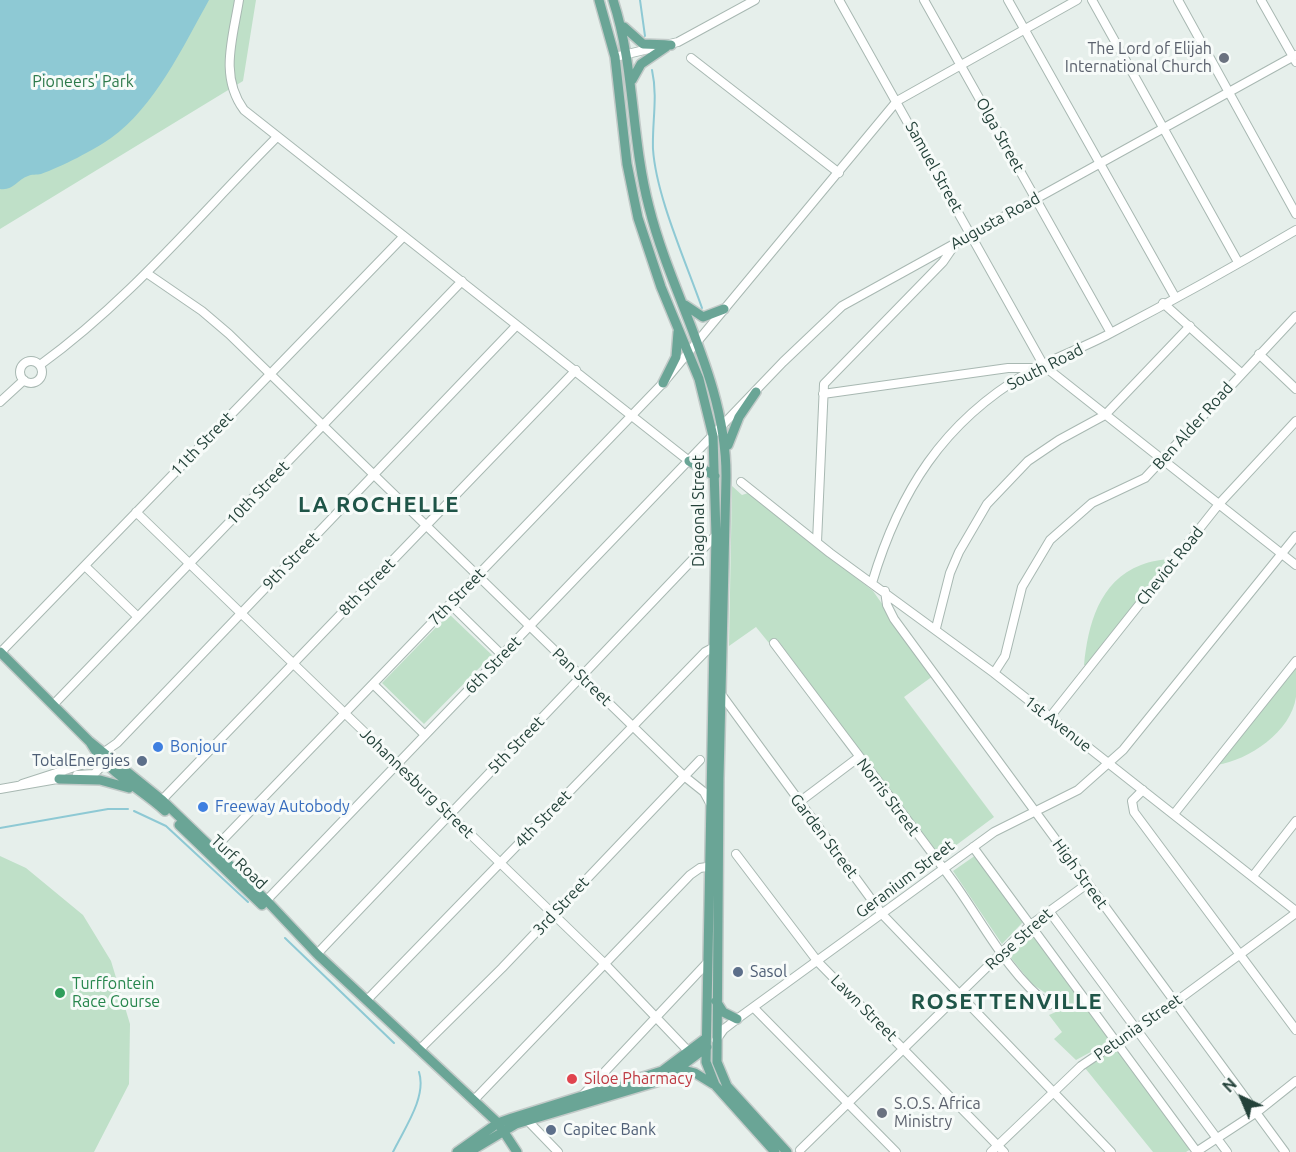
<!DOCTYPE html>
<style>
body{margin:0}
#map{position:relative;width:1296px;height:1152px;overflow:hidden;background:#e6efeb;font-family:Ubuntu,sans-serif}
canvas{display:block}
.north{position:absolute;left:1212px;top:1068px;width:60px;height:60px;-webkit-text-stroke:4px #f7fbf9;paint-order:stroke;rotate:316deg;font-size:16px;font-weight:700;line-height:24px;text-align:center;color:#24423a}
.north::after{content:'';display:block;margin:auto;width:21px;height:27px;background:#24423a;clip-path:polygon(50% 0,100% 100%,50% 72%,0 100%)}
</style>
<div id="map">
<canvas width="1296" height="1152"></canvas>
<div class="north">N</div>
</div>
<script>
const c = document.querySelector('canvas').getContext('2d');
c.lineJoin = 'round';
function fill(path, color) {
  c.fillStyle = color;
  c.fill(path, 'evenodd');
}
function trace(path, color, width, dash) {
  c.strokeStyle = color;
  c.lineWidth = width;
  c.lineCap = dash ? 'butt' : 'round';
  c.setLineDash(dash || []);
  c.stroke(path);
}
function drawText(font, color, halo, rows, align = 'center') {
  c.font = font + ' Ubuntu,sans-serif';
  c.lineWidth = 6;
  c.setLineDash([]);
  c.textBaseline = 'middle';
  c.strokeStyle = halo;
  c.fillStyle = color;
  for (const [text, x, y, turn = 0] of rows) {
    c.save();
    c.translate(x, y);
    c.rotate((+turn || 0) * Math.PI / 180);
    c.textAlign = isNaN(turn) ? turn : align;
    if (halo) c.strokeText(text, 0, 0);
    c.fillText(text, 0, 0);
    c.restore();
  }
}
const green = new Path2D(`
 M0,0H256L243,81L0,229Z
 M732,486L742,495L748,493L873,591L933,676L904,697L994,817L939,858L777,639L769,643L756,627L729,646Z
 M1173,558L1087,666L1084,665C1088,625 1099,581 1141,565C1150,561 1162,560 1173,558Z
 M449,614L492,655L424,724L382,683Z
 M1296,664C1296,675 1296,687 1296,697C1291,732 1249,760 1217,765Z
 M976,855L1023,922L1002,944L953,871Z
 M0,856L26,868L83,915L111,961L130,1024L129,1084L94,1152H0Z
 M1030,930L1111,1041L1076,1060L1054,1039L1062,1032L1049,1015L1058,1011L1059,1002L1032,984L1007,953Z
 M1117,1048L1191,1149L1186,1152H1153L1085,1068Z`);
const water = new Path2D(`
 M0,0H209C184,45 154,108 111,138C94,150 61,167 41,174C37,175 31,174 28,176C17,180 13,191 0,189Z`);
const stream = new Path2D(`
 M640,0L645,36
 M652,70C658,97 652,122 653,149C656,196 686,262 702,308
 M134,811L166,826L248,902
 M0,828L108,809H128
 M285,938L394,1043
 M393,1152C404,1129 427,1097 419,1072`);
const minor = new Path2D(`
 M239,0C233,38 219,76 244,110L689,461
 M839,0L1044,366L1296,565
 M924,0L1111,333
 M1008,0L1175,297
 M1092,0L1238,262
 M1178,0L1296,214
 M1261,0L1296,62
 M615,57L678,42L755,0
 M691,58L839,173
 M148,274L202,311L229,334L684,776L704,792L710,803
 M1163,303L1241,373
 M1259,354L1296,389
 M20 372a11 11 0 1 1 22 0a11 11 0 1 1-22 0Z
 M40,365C131,299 198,216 277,137
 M823,394L1008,368H1037
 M0,402L24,380
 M741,482L830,553L994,673L1296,911
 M136,512L605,964L691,1054
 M817,542L824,384L943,262L956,243
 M85,566L138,617
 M872,583C899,492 943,422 1027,373C1053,358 1083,348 1109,334C1172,301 1235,266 1296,230
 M885,591L887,605L894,619L1285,1152
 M450,604L502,655
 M936,628L950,573L959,552L987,504L1028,461L1059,440L1105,415L1190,326
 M774,643C833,722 893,800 952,880C982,921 1007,973 1049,1005
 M1,652L404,236
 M994,673L1005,656L1022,587L1050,540L1092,503L1145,478L1296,316
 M373,684L425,735
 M721,694L882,914L1111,1152
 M53,705L462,281
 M1050,717L1219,504L1296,421
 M77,775L94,774L108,760
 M22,784L90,762L117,743L516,326
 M0,789L63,778
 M1143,790L1132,801L1134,812L1296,1030
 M798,803L859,757
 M158,804L576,370
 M1174,814L1296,661
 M973,847L1197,1152
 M210,853L663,383L897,101L1077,0
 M736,854L818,962L1004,1152
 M1253,876L1296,821
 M263,904L783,362L842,306L1296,55
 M1049,911L1227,1152
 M317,954L716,535
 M367,1000L705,652L718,645
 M754,1008L896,1152
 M716,1040L724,1029L737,1019L994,832L1078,790L1123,750L1296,536
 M419,1050L502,968L700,760
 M582,1096L707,963
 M474,1100L690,875L700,868L713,866
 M528,1121L558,1152
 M800,1150L1029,926L1087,884
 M991,1152L1081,1066L1174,1003L1296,913
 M1196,1152L1257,1112L1296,1081`);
const major = new Path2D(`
 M599,0L615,57L627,164L638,218L661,287L699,379L713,436L716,535L706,1062L715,1085L775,1152
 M613,0C635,67 631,139 649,207C672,299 727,381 726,478L719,778L717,1062L727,1086L787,1152
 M624,27L643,44L671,45
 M632,80L641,64L666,47
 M685,305L703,317L724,309
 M663,383L676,357L678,332
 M728,445L739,417L756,392
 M689,461L715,476
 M0,652L89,741L162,800L267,901L317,954L498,1123L517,1152
 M90,742C108,774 139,787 165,811
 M59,779L100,780L129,788
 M179,825L262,905
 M716,1001L723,1012L737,1019
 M680,1069L695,1073L713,1084
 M457,1152L498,1123L512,1118L662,1071L706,1038
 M469,1152L516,1124L663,1080L707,1047`);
const markers = [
 [1224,58,6,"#6b7280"],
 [158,747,6,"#3f7fe0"],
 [142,761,6,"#5c6f8a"],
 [203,807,6,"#3f7fe0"],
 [738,972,6,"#5c6f8a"],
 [60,993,6,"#2e9e5b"],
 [572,1079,6,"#e0444e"],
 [882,1113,6,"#6b7280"],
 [551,1130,6,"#5c6f8a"]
];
const worshipNames = [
 ["The Lord of Elijah",1212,49],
 ["International Church",1212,67],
 ["S.O.S. Africa",894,1104,"left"],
 ["Ministry",894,1122,"left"]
];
const parkNames = [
 ["Pioneers' Park",83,82]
];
const streetNames = [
 ["Olga Street",1000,135,61],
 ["Samuel Street",934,167,61],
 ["Augusta Road",995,221,-29],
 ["South Road",1045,367,-27],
 ["Ben Alder Road",1193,426,-48],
 ["11th Street",202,444,-46],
 ["10th Street",258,493,-46],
 ["Diagonal Street",699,511,-90],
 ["9th Street",291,561,-46],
 ["Cheviot Road",1170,566,-51],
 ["8th Street",367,587,-46],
 ["7th Street",457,597,-46],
 ["6th Street",493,665,-46],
 ["Pan Street",582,677,44],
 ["1st Avenue",1058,724,38],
 ["5th Street",516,745,-46],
 ["Johannesburg Street",417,783,44],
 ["Norris Street",888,797,53],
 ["4th Street",543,819,-46],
 ["Garden Street",824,836,53],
 ["Turf Road",239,862,44],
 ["High Street",1080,874,54],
 ["Geranium Street",905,879,-37],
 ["3rd Street",561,906,-47],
 ["Rose Street",1019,939,-42],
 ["Lawn Street",864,1008,45],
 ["Petunia Street",1138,1027,-35]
];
const shopNames = [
 ["Bonjour",170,747],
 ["Freeway Autobody",215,807]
];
const serviceNames = [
 ["TotalEnergies",130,761,"right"],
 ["Sasol",750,972],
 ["Capitec Bank",563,1130]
];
const leisureNames = [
 ["Turffontein",72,984],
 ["Race Course",72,1002]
];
const healthNames = [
 ["Siloe Pharmacy",584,1079]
];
const districtNames = [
 ["LA ROCHELLE",379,505],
 ["ROSETTENVILLE",1007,1002]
];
fill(green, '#bfe0c8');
fill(water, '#8ec9d4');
trace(stream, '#8ec9d4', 2);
trace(minor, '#a8b8b2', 10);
trace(major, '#c2cac8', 12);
trace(minor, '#fff', 8);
trace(major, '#6aa596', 9);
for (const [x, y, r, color] of markers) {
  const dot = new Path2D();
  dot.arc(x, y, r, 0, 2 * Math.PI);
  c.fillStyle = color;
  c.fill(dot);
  trace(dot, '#f7fbf9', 2);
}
drawText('16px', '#5b616d', '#f7fbf9', worshipNames, 'right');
drawText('16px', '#2d7a4b', '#f7fbf9', parkNames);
drawText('16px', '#24423a', '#f7fbf9', streetNames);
drawText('16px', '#366cbe', '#f7fbf9', shopNames, 'left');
drawText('16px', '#4e5e75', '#f7fbf9', serviceNames, 'left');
drawText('16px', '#27864d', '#f7fbf9', leisureNames, 'left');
drawText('16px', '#be3a42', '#f7fbf9', healthNames, 'left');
c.letterSpacing = '1.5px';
drawText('bold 22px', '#1f5548', '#f7fbf9', districtNames);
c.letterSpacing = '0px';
</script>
